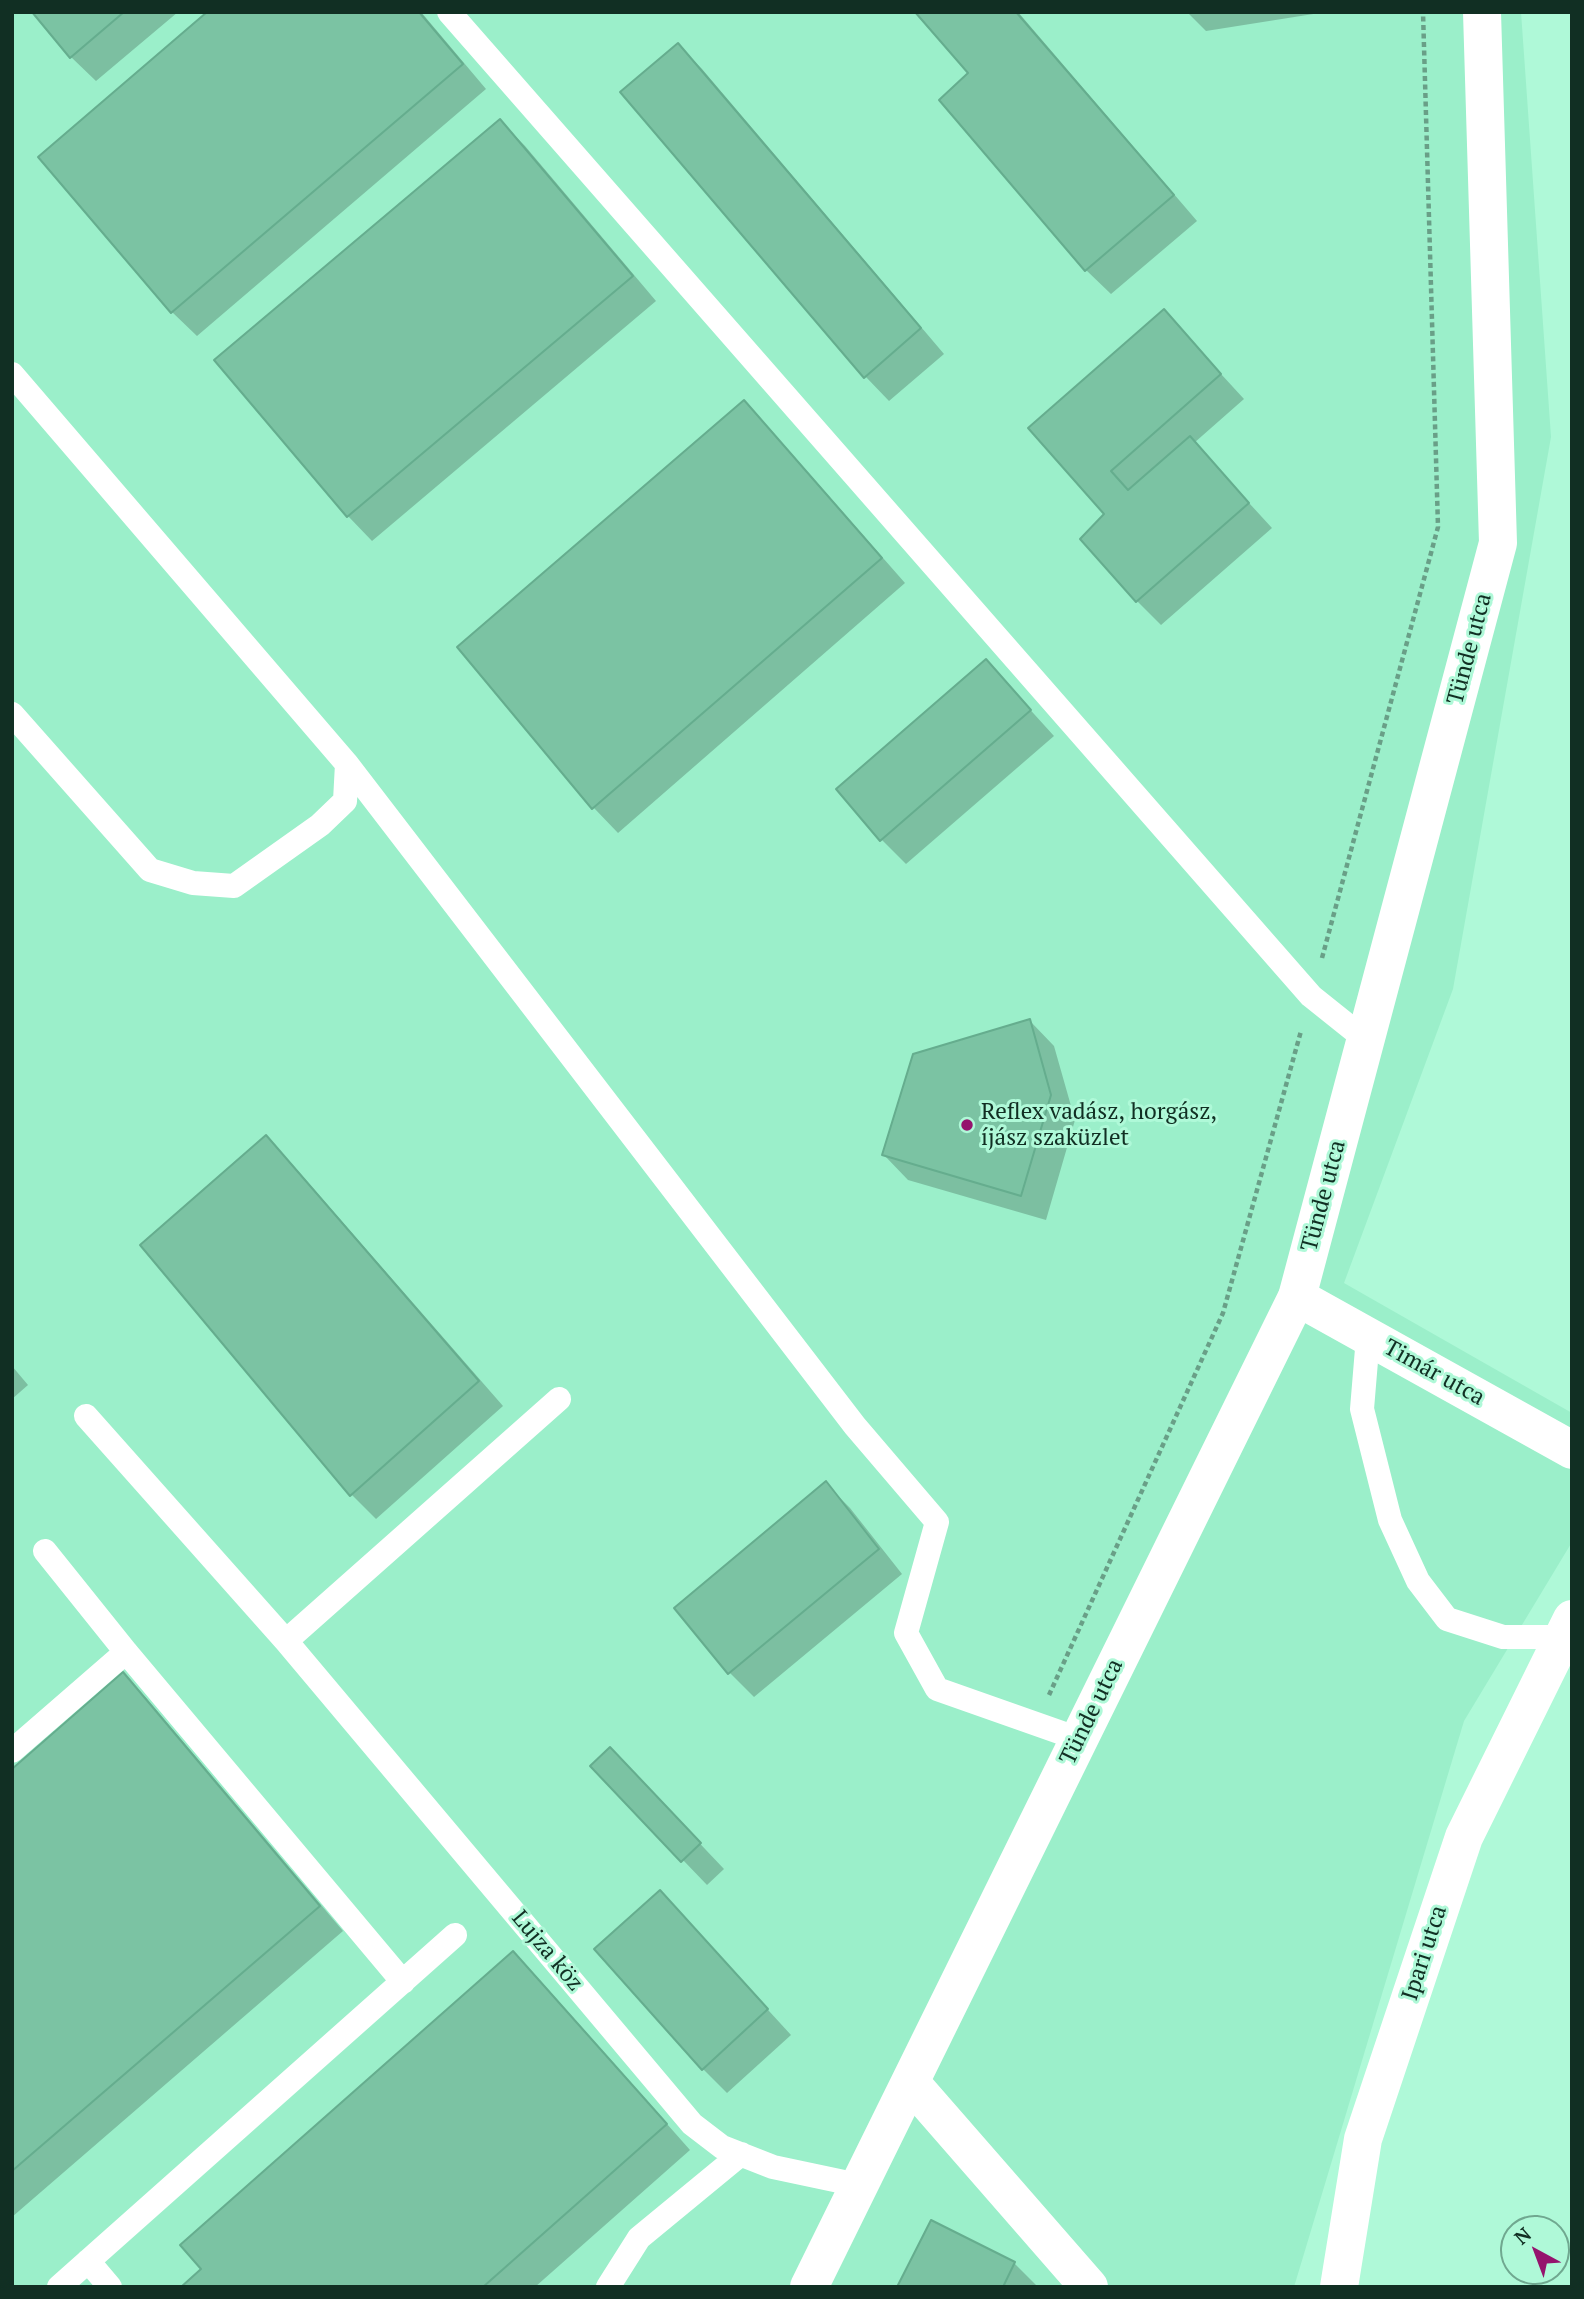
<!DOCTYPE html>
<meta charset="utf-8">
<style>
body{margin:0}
#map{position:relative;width:1584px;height:2299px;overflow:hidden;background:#aff9d8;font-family:"PT Serif",serif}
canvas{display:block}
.frame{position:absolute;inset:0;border:14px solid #112f23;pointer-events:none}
.north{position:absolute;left:1500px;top:2215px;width:70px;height:70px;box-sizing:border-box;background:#aff9d8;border:2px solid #70a890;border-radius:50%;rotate:319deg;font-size:19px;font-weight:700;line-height:28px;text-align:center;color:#112f23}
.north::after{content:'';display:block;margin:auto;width:24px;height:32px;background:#95146d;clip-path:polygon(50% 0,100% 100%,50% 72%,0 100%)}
</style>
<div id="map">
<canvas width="1584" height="2299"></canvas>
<div class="frame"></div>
<div class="north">N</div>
</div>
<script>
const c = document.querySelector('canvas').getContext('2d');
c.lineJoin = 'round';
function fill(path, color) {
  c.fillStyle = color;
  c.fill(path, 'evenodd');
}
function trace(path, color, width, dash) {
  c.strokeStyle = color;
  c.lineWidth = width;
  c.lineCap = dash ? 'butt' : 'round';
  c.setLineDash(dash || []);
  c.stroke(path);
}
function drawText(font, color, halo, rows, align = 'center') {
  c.font = font + ' "PT Serif",serif';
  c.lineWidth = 6;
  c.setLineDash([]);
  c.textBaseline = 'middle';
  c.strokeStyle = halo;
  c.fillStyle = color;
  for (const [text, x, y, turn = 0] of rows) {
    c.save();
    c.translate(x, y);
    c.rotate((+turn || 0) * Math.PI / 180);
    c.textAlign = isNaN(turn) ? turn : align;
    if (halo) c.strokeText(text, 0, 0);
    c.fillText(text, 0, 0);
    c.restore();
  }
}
const built = new Path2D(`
 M12,12H1521L1551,437L1453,989L1344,1283L1572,1413V1542L1464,1721L1294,2287H12Z`);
const shadow = new Path2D(`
 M34,12H178L96,81L71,57Z
 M210,12H421L486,89L197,336L172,312L40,157Z
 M917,12H1018L1197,221L1111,294L1086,270L971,73Z
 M1187,12H1326L1206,31Z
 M678,45L702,69L944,354L889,401L865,376Z
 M500,121L525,146L656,301L372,541L348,516L216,361Z
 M1164,312L1244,399L1194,443L1272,528L1161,625L1137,601L1106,514L1031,428Z
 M744,402L768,427L905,583L618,833L594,808L459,647Z
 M986,661L1054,736L906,864L882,840L838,789Z
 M1030,1021L1054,1046L1075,1120L1046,1220L908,1180L884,1155Z
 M266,1138L290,1162L503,1406L376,1519L352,1495L142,1245Z
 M12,1366L28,1385L12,1399Z
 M826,1484L850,1508L902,1574L754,1697L730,1673L677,1609Z
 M123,1675L147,1699L343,1931L12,2217V1772Z
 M634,1774L724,1869L707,1885L683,1860Z
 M660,1892L791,2035L727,2093L703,2069Z
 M512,1953L537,1977L690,2150L535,2287H184Z
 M1014,2263L1038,2287H899Z`);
const building = new Path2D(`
 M32,12H124L70,58Z
 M207,12H419L463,64L171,313L38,157Z
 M915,12H1016L1174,195L1085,271L939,100L968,73Z
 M678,43L921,328L864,378L620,92Z
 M500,119L633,276L347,517L214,360Z
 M1164,309L1221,374L1111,471L1128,490L1190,436L1249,503L1136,602L1080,539L1104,514L1028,428Z
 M744,400L882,558L592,809L457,647Z
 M986,659L1031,710L880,841L836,789Z
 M1030,1019L1051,1095L1021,1196L882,1155L913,1054Z
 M266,1135L479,1381L350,1496L140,1245Z
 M826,1481L879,1549L728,1674L674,1608Z
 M123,1672L320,1906L12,2171V1769Z
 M610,1747L701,1843L681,1862L590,1766Z
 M660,1890L768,2009L702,2070L594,1949Z
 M513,1951L667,2124L483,2287H181L201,2269L180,2245Z
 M931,2220L1015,2262L1003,2287H897Z`);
const path = new Path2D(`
 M1322,958L1438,527L1423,12
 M1049,1695L1223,1313L1301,1031`);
const service = new Path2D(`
 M449,12L1311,996L1366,1040
 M12,374L347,764L345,801L320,825L234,886L193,883L150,870L12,714
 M347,764L855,1426L937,1522L906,1633L937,1689L1079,1739
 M1368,1337L1362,1409L1390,1520L1418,1581L1447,1619L1503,1637H1562
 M86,1416L286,1641L692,2124L722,2147L773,2167L858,2185
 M45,1551L126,1652L403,1982
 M286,1641L559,1399
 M12,1751L126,1652
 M88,2261L110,2287
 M59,2287L455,1935
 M608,2287L639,2238L741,2154`);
const minor = new Path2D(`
 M1297,1297L1572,1450
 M911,2083L1089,2287
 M1339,2287L1363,2139L1464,1837L1572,1619`);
const tertiary = new Path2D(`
 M809,2287L1297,1297L1498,543L1482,12`);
const markers = [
 [967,1125,7,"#95146d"]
];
const streetNames = [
 ["Tünde utca",1470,649,-75],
 ["Tünde utca",1324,1196,-75],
 ["Timár utca",1434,1373,29],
 ["Tünde utca",1092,1712,-64],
 ["Lujza köz",547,1951,50],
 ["Ipari utca",1425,1953,-72]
];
const poiNames = [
 ["Reflex vadász, horgász,",981,1112],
 ["íjász szaküzlet",981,1138]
];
fill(built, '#9befca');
fill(shadow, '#0003');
fill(building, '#7bc3a3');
trace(building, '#65ad8e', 2);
trace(path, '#699f87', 4.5, [5, 3.5]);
trace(service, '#fff', 24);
trace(minor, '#fff', 38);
trace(tertiary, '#fff', 38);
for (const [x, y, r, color] of markers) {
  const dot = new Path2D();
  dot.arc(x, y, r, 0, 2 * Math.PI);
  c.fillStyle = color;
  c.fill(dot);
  trace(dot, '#aff9d8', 2.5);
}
drawText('23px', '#112f23', '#aff9d8', streetNames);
drawText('23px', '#112f23', '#aff9d8', poiNames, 'left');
</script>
